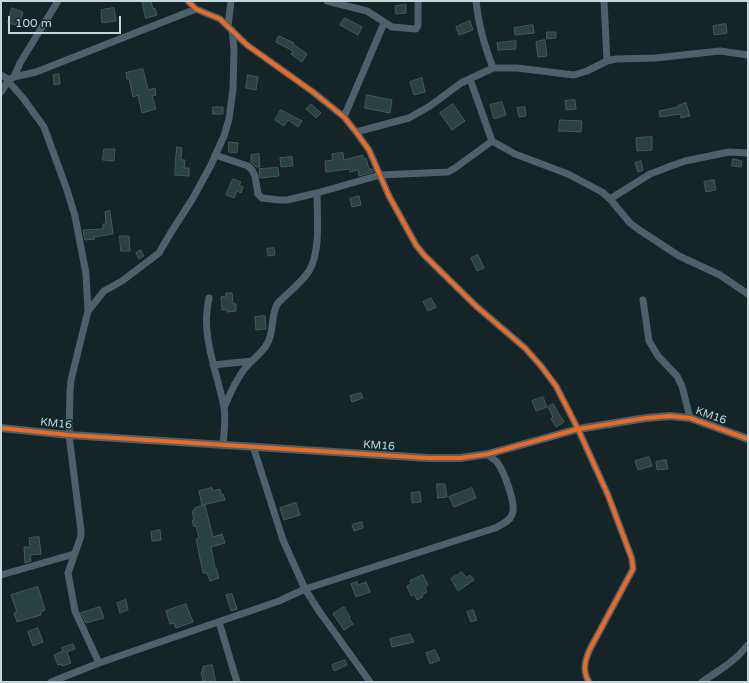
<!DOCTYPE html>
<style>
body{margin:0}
#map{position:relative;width:749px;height:683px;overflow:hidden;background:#152427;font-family:"Varela Round",sans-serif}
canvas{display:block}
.frame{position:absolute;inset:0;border:2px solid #c6d6d9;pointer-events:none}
.scale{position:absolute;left:8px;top:16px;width:113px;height:18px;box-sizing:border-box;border:2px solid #c6d6d9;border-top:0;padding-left:5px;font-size:12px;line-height:14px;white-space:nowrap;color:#c6d6d9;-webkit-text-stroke:3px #0d2a2f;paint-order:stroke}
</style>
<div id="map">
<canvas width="749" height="683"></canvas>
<div class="frame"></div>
<div class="scale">100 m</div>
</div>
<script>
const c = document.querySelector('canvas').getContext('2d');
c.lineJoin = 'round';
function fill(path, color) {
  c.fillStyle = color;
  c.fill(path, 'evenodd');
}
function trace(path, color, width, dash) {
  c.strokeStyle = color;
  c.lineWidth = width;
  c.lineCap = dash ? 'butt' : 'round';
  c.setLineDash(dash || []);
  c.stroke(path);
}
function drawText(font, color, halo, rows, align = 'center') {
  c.font = font + ' "Varela Round",sans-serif';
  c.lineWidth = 3;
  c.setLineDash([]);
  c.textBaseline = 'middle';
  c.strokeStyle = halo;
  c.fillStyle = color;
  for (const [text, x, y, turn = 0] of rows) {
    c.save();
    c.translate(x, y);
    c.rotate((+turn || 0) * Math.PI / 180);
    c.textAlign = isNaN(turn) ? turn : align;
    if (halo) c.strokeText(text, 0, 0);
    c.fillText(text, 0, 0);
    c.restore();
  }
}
const building = new Path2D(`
 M142,1H151L153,9L155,8L157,15L146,18Z
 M406,5V13L396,14L395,6Z
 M12,8L23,12L19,26L8,23Z
 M114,8L116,21L102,23L101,10Z
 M345,18L362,27L358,35L340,25Z
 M470,21L473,30L459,35L456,27Z
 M726,24L727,33L714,35L713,26Z
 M533,25L534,33L515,35L514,28Z
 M547,32H556V38L547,39Z
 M279,36L294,43L293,44L307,54L302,62L291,54L293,51L276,42Z
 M545,40L547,56L538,57L536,42Z
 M516,41V49L498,50L497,43Z
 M143,69L148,90L155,88L156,95L152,96L156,109L142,113L138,95L133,97L129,79H127L126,73Z
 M59,74L60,84L54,85L53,75Z
 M248,75L258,77L256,90L246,88Z
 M422,78L425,92L414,95L410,82Z
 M367,95L392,100L390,113L365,108Z
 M575,100L576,109L566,110L565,101Z
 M502,102L506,115L494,119L490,105Z
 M686,103L690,116L681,118L680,114L660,117L659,111L678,107V106Z
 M311,104L321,113L316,118L306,109Z
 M453,104L465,121L452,130L440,113Z
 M213,107H223V114H213Z
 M525,107L526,116L519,117L517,108Z
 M281,110L302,121L298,127L288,120L284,126L275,120Z
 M560,120L582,121L581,132L559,131Z
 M652,137V150L637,151L636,138Z
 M229,142L238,143L237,153L229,152Z
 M177,147L182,148L181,160H185L184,168H189V176L175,175Z
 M104,149H115L114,161L103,160Z
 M343,153L344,160L363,155L364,159L366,158L369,169H372L373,172L359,176L358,170L350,172L349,169L326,172L325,161L333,160L332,154Z
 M259,154L260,167H256L251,162V155Z
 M292,157L293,166L281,167L280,158Z
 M733,159L742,161L741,167L732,166Z
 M641,161L643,170L638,172L635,163Z
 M278,168L279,176L260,178L259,169Z
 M233,179L241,182L239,185L243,187L241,193L237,191L234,198L226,195Z
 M714,180L716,190L706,192L704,182Z
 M359,196L361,205L352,207L350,199Z
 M110,211L113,234L94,237L95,239L85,240L83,230L103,229V224H106L105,212Z
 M120,236H129L130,251H121Z
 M274,248L275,255L268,256L267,249Z
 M141,250L144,256L139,259L136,253Z
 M478,255L484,268L477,271L471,258Z
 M226,293H232L233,304H236V311L227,312V310H222L221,297L226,296Z
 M431,298L436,307L428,311L423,302Z
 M265,316L266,329L256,330L255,317Z
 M361,393L363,398L352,402L350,396Z
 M543,397L547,407L536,411L532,401Z
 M553,404L564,422L556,427L551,419L553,417L548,407Z
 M649,457L652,466L638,470L635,461Z
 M666,460L668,469L657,470L656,462Z
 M437,484H445L447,497L438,498Z
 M212,488L213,491L220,489L221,494H223L225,500L202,505L199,491Z
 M472,488L476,498L454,507L449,497Z
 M420,492L421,502L412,503L411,493Z
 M296,503L300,515L284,520L280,508Z
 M205,505L213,537L222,534L225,543L211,547L215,568H216L219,578L210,581L207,573H203L196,539L199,538L196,526L194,527L192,520H194L192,511L195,510V508Z
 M362,522L363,528L354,531L352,525Z
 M160,530L161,540L152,541L151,532Z
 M39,537L41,554L30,555L31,561L25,563L24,547H30L29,538Z
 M462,572L466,578L470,575L474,580L458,591L451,579Z
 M423,575L428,585L425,587L427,592L422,595L423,597L417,600L414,594L411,596L407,586L411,584L410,581Z
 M357,582L358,585L366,582L370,592L356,597L351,584Z
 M38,587L45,610L41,612V615L17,622L14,613L17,612L11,595Z
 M232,594L237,609L231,611L226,595Z
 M126,600L128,610L120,613L117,603Z
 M186,604L193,622L176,628L174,623L170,624L166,611Z
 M100,607L104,618L86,623L81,613Z
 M344,607L350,617L349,618L353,624L344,630L333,614Z
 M473,610L477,620L471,622L467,612Z
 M38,628L43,642L33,646L28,632Z
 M410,634L414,642L392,647L390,639Z
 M73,644L75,649L67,652L71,663L62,666L61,664L58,665L54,655L63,651L62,648Z
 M435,650L440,660L430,664L426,653Z
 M345,660L347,665L334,671L332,665Z
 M212,665L216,682H205V680L203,681L201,672H203L202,669L204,668L203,667Z`);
const minor = new Path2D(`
 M188,1L196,9L220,19L247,45L313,92L344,117L356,132L369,150L389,196L416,245L424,255L476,306L525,348L541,366L556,386L578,429L608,495L632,559L633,569L590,649C585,660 582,671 589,682
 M327,1L367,11L392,27L416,29L418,25V1
 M476,1C479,27 484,44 493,68
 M604,1L607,61
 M228,26L231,1
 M1,75L8,79V81L23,98L44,127L67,190L75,216L86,274L88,311
 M14,77L36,72L196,9
 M470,79L492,141L515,154L568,174L602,192L610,199L630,223L638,229L679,256L720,275L748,294
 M1,92L8,81L14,77L20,63L58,1
 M344,117L384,23
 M356,132L409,118L430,106L461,83L493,68H517L574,75L587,71L607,61L616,59L655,58L720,51L748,55
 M215,155L248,166L252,170L255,176L258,194L262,198L279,200H287L317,193L380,175L448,172L455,168L492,141
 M610,199L650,174L671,166L685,161L729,152L748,153
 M209,298C200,335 217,371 224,407C226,419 224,433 223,444
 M643,300L649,341L658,356L677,376L682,386L690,418
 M213,365L252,361
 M224,408C230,393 236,379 246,367C253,359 262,353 267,344C275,331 270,315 278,303C288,293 302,282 309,271C321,251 317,216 317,193
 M253,446L283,540L305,589L319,611L370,682
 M1,575L74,554
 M219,622L237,682
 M99,663L75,611L68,573L81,536V531L69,435L70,391L71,380L88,311L104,291L122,281L159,253L170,234L193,198L211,165L224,136L229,119L233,89L234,49L232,30
 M51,682L99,663L279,601L305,589L495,528C501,525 509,522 512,515C517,504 504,472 497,462C494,459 490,457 488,454
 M702,682L727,665L738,656L748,645`);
const tertiary = new Path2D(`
 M1,428L69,435L428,458H460L488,454L578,429L646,418L670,416L690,418L748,439`);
const cycleway = new Path2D(`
 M188,1L196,9L220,19L247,45L313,92L344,117L356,132L369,150L389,196L416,245L424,255L476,306L525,348L541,366L556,386L578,429L608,495L632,559L633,569L590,649C585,660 582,671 589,682
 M1,428L69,435L428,458H460L488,454L578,429L646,418L670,416L690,418L748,439`);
const streetNames = [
 ["KM16",711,416,19],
 ["KM16",56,424,6],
 ["KM16",379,446,4]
];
fill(building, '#2a4242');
trace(building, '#4a5757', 1);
trace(minor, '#4d606c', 7);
trace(tertiary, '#4d606c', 8);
trace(cycleway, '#ed6a23', 4);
drawText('11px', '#c6d6d9', '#0d2a2f', streetNames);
</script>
